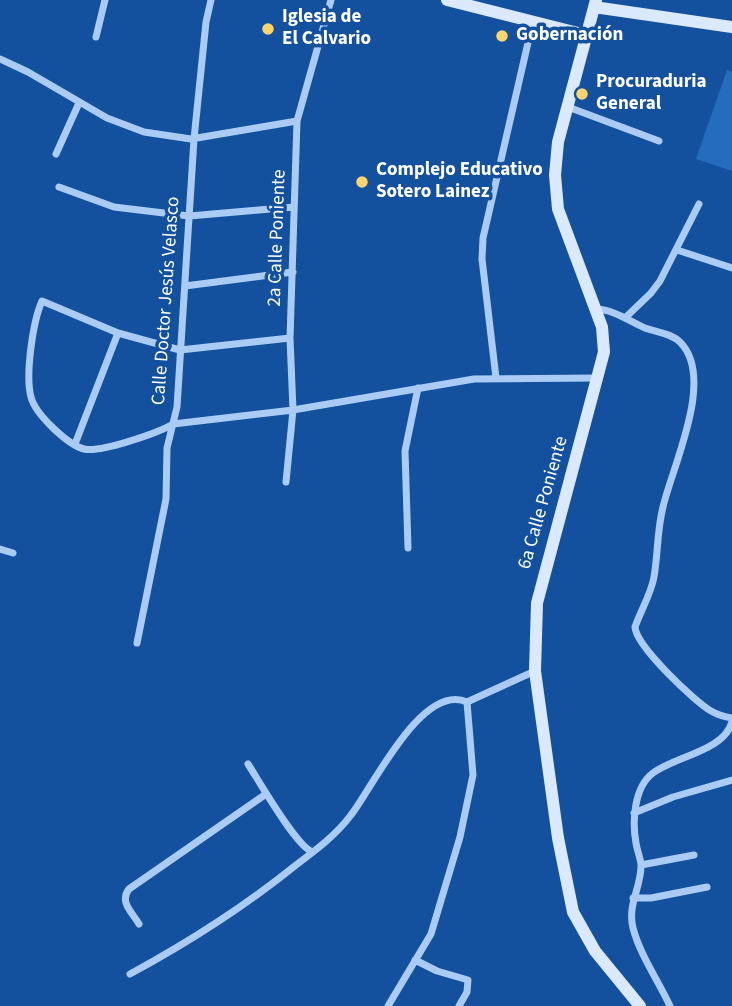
<!DOCTYPE html>
<meta charset="utf-8">
<style>
body{margin:0}
canvas{display:block;background:#13519e}
</style>
<canvas width="732" height="1006"></canvas>
<script>
const c = document.querySelector('canvas').getContext('2d');
c.lineJoin = 'round';
function fill(path, color) {
  c.fillStyle = color;
  c.fill(path, 'evenodd');
}
function trace(path, color, width, dash) {
  c.strokeStyle = color;
  c.lineWidth = width;
  c.lineCap = dash ? 'butt' : 'round';
  c.setLineDash(dash || []);
  c.stroke(path);
}
function drawText(font, color, halo, rows, align = 'center') {
  c.font = font + ' "Source Sans 3",sans-serif';
  c.lineWidth = 7;
  c.setLineDash([]);
  c.textBaseline = 'middle';
  c.strokeStyle = halo;
  c.fillStyle = color;
  for (const [text, x, y, turn = 0] of rows) {
    c.save();
    c.translate(x, y);
    c.rotate((+turn || 0) * Math.PI / 180);
    c.textAlign = isNaN(turn) ? turn : align;
    if (halo) c.strokeText(text, 0, 0);
    c.fillText(text, 0, 0);
    c.restore();
  }
}
const green = new Path2D(`
 M727,70L732,72V171L696,159Z`);
const street = new Path2D(`
 M96,37L105,0
 M0,59L28,72L107,118L144,132L191,139L297,121
 M568,107L659,141
 M56,154L79,103
 M59,187L114,207L189,216L294,207
 M677,250L732,268
 M185,286L293,272
 M595,309C613,309 629,321 645,328C656,332 671,333 680,342C716,378 672,467 663,507C657,530 658,554 654,577C651,594 641,610 635,627C636,646 694,701 711,711C718,715 725,717 732,718
 M625,318L651,293L660,281L699,204
 M290,338L180,350L118,333L42,301C33,321 25,375 31,397C35,414 68,445 84,449C100,453 158,433 173,424L293,410L474,379L598,378
 M496,378L482,259L483,238L533,21
 M75,444L118,333
 M286,482L293,410L290,338L297,121L331,0
 M408,548L405,451L418,388
 M0,549L13,553
 M137,643L166,499L167,448L177,407L194,139L206,22L211,0
 M248,764C259,781 297,848 313,852
 M634,813L673,797L732,780
 M641,865L694,855
 M633,898H651L707,887
 M139,924C132,912 119,902 129,889L266,794
 M415,960L437,971L468,980L467,992L459,1006
 M130,974C189,942 244,907 296,865C316,850 336,835 351,815C373,787 422,682 467,702
 M388,1006L431,934L460,837L473,775L467,702L535,671
 M670,1006C658,980 640,955 633,928C627,904 642,886 641,864C640,857 637,850 636,843C632,821 634,787 653,773C676,756 724,751 732,722`);
const secondary = new Path2D(`
 M447,0L586,35
 M596,0L558,142L555,175L558,209L602,327L604,352L537,603L535,671L558,838L573,912L595,951L640,1006
 M594,7L732,27`);
const markers = [
 [268,29,7,"#ffd36d"],
 [502,36,7,"#ffd36d"],
 [582,94,7,"#ffd36d"],
 [362,182,7,"#ffd36d"]
];
const poiNames = [
 ["Iglesia de",282,18],
 ["El Calvario",282,40],
 ["Gobernación",516,36],
 ["Procuraduria",596,83],
 ["General",596,105],
 ["Complejo Educativo",376,171],
 ["Sotero Lainez",376,193]
];
const streetNames = [
 ["2a Calle Poniente",278,238,-88],
 ["Calle Doctor Jesús Velasco",167,301,-86],
 ["6a Calle Poniente",544,503,-74]
];
fill(green, '#266cbc');
trace(street, '#aaccf4', 7);
trace(secondary, '#dae9fd', 12);
for (const [x, y, r, color] of markers) {
  const dot = new Path2D();
  dot.arc(x, y, r, 0, 2 * Math.PI);
  c.fillStyle = color;
  c.fill(dot);
  trace(dot, '#13519e', 2.5);
}
drawText('bold 19px', '#fff', '#13519e', poiNames, 'left');
drawText('19px', '#fff', '#13519e', streetNames);
</script>
